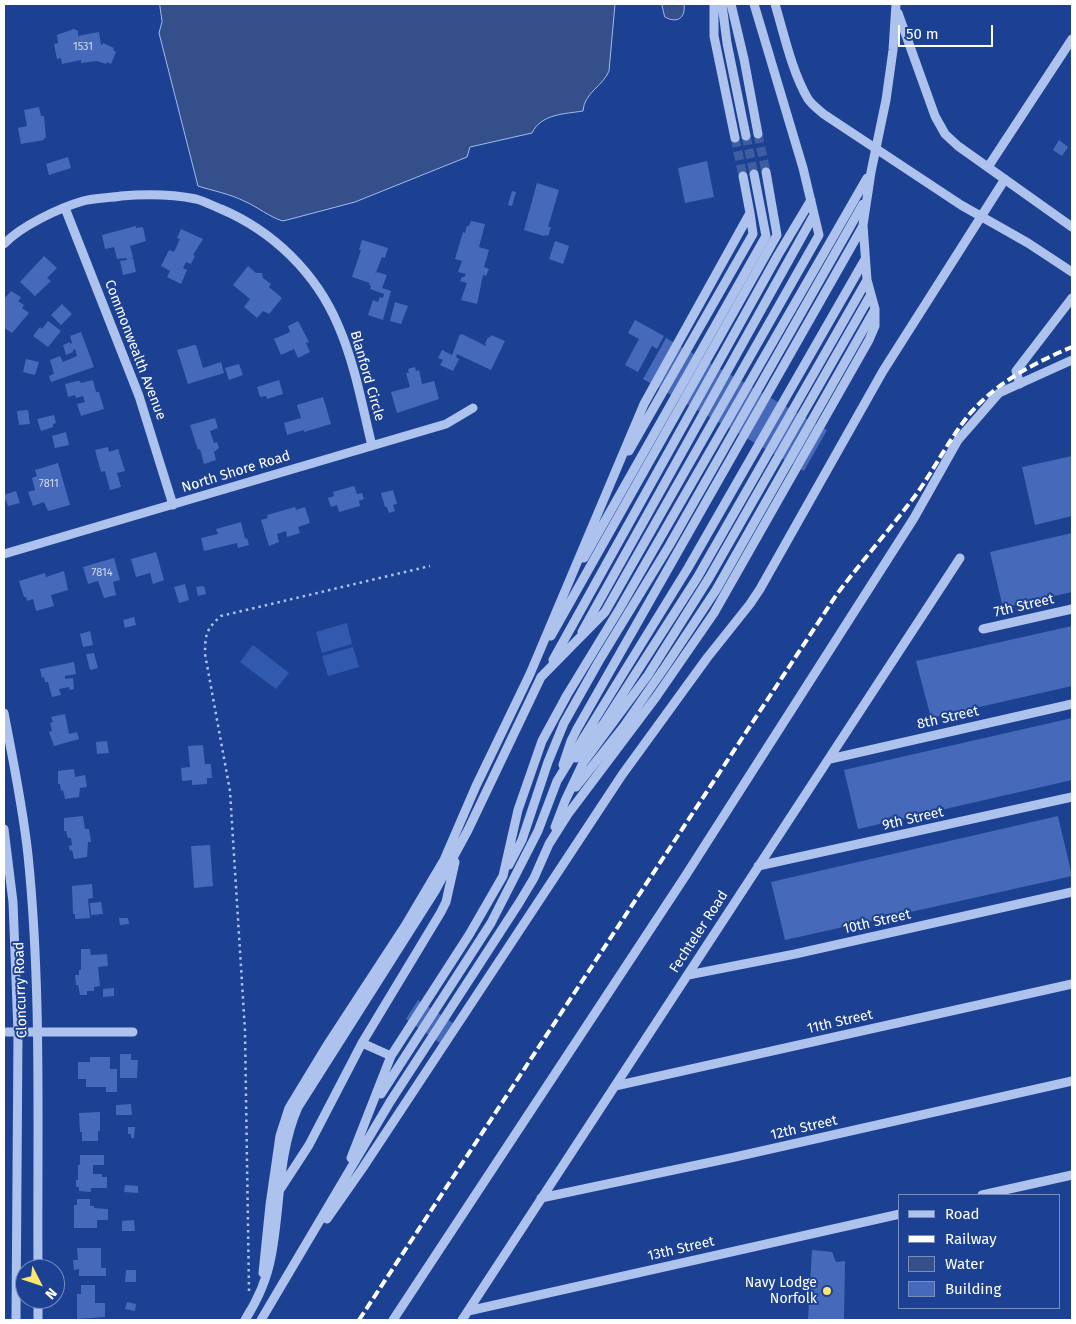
<!DOCTYPE html>
<style>
body{margin:0}
#map{position:relative;width:1076px;height:1324px;overflow:hidden;background:#1d4192;font-family:"Fira Sans",sans-serif}
canvas{display:block}
.frame{position:absolute;inset:0;border:5px solid #fff;pointer-events:none}
.legend{position:absolute;left:898px;top:1194px;width:162px;height:115px;box-sizing:border-box;background:#1d4192;border:1px solid #778dbe;margin:0;padding:6px 9px;list-style:none;font-size:15px;color:#fff}
.legend li{display:flex;align-items:center;gap:10px;height:25px}
.legend b{width:25px;border:1px solid #778dbe}
.north{position:absolute;left:15px;top:1259px;width:50px;height:50px;box-sizing:border-box;background:#1d4192;border:1px solid #778dbe;border-radius:50%;rotate:131deg;font-size:14px;font-weight:700;line-height:20px;text-align:center;color:#fff}
.north::after{content:'';display:block;margin:auto;width:18px;height:22px;background:#fde66d;clip-path:polygon(50% 0,100% 100%,50% 72%,0 100%)}
.scale{position:absolute;left:898px;top:25px;width:95px;height:22px;box-sizing:border-box;border:2px solid #fff;border-top:0;padding-left:6px;font-size:15px;line-height:18px;white-space:nowrap;color:#fff;-webkit-text-stroke:4px #1d4192;paint-order:stroke}
</style>
<div id="map">
<canvas width="1076" height="1324"></canvas>
<div class="frame"></div>
<ul class="legend">
<li><b style="height:6px;background:#aec2ee"></b>Road</li>
<li><b style="height:6px;background:#fff"></b>Railway</li>
<li><b style="height:14px;background:#354f8b"></b>Water</li>
<li><b style="height:14px;background:#466ab9"></b>Building</li>
</ul>
<div class="north">N</div>
<div class="scale">50 m</div>
</div>
<script>
const c = document.querySelector('canvas').getContext('2d');
c.lineJoin = 'round';
function fill(path, color) {
  c.fillStyle = color;
  c.fill(path, 'evenodd');
}
function trace(path, color, width, dash) {
  c.strokeStyle = color;
  c.lineWidth = width;
  c.lineCap = dash ? 'butt' : 'round';
  c.setLineDash(dash || []);
  c.stroke(path);
}
function drawText(font, color, halo, rows, align = 'center') {
  c.font = font + ' "Fira Sans",sans-serif';
  c.lineWidth = 4;
  c.setLineDash([]);
  c.textBaseline = 'middle';
  c.strokeStyle = halo;
  c.fillStyle = color;
  for (const [text, x, y, turn = 0] of rows) {
    c.save();
    c.translate(x, y);
    c.rotate((+turn || 0) * Math.PI / 180);
    c.textAlign = isNaN(turn) ? turn : align;
    if (halo) c.strokeText(text, 0, 0);
    c.fillText(text, 0, 0);
    c.restore();
  }
}
const green = new Path2D(`
 M347,623L352,644L322,653L316,632Z
 M253,645L289,673L276,689L240,662Z
 M353,647L359,667L328,676L322,656Z`);
const water = new Path2D(`
 M160,4H615L609,71C603,86 584,93 583,111C564,114 541,114 532,133L470,147L467,157L355,202L283,221C269,217 258,207 244,201C230,194 214,191 198,186L159,33L162,22Z
 M662,4H684C686,18 677,24 665,17Z`);
const building = new Path2D(`
 M74,29L78,31V36L99,32L101,45H102L103,43L114,48L113,50L116,52L111,64L107,62L106,64L97,61L81,63V60L62,64L61,58L57,59L54,44L58,43L57,35Z
 M39,107L41,116H44L46,138H44V140L21,144L18,128L27,126L24,110Z
 M1059,140L1068,147L1062,156L1053,150Z
 M68,157L71,168L49,175L46,164Z
 M707,161L714,197L685,203L678,168Z
 M537,183L559,190L548,227H551L548,236L545,235L544,236L524,230Z
 M512,191L516,192L512,206L508,205Z
 M471,221L485,224L479,247L489,250L484,267L489,269L486,276L483,275L477,304L461,300L467,283L460,281L462,277H464L466,274L458,272L462,261L455,259L463,232L465,233L467,226H469Z
 M136,226V228L143,227L146,241L130,246L133,257L130,259L133,258L136,272L123,275L120,261L127,260L126,258L117,259L114,247L105,249L102,235Z
 M181,229L203,239L193,255L195,256L191,264L186,262L183,268L187,270L181,284L167,277L170,271L161,266L169,250L174,252L180,239L177,238Z
 M362,240L388,248L385,258L382,257L375,275L377,272L387,275L382,288L391,291L383,320L368,315L373,300L378,302L380,297L383,298L384,294L370,289L371,286L369,285L370,283L352,277L361,250H359Z
 M555,241L569,246L563,264L549,259Z
 M44,256L57,268L47,278L51,281L35,296L20,282Z
 M248,266L256,273H262L263,278L271,284L269,287L282,298L269,314L263,311L257,318L244,307L250,299L233,285Z
 M11,291L21,297L18,301L24,305L22,308L29,313L12,333L4,328V299Z
 M395,302L408,306L401,324L390,321Z
 M62,304L72,314L61,325L51,315Z
 M635,320L664,336L657,349L652,346L638,372L625,365L639,339L628,333Z
 M48,321L61,331L48,347L33,336L40,327L42,329Z
 M298,321L309,342L306,343L310,352L298,358L294,349L281,355L274,339L290,332L288,326Z
 M81,332L94,367L51,382L49,376L54,374L50,360L60,356L63,362L77,356L75,349L73,350V352L66,355L63,345L70,342V344L72,343L70,336Z
 M460,334L462,335V334L486,346V345L485,344L488,337L490,338L491,335L505,341L491,370L457,354L456,357L459,359L453,371L440,365L443,360L438,358L442,350L452,355Z
 M666,338L827,430L804,471L643,379Z
 M194,345H196L203,368L221,362L224,373L188,384L177,350Z
 M26,359L39,362L35,375L23,372Z
 M239,364L243,375L229,380L225,368Z
 M415,367L416,371L419,370L422,384L434,381L439,399L397,413L391,392L410,387L406,373H409L408,369Z
 M93,380L96,392H99L104,409L81,416L77,404L85,402L83,396L76,398L75,395L68,397L65,384L77,381H80L81,383Z
 M279,380L283,394L267,399L266,396L260,397L257,387Z
 M323,397L331,424L304,432V430L287,435L284,423L301,418L297,405Z
 M28,410L30,424L19,425L17,411Z
 M54,415L56,423L53,424V427L41,431L37,419Z
 M215,418L218,428L210,431L214,443L217,442L219,448L214,452L216,460L204,464L200,449L198,450L190,425Z
 M66,432L69,445L55,448L52,436Z
 M108,447L109,452L118,449L125,471L117,473L121,487L110,490L105,471L101,472L95,450Z
 M1072,456V516L1035,525L1022,467Z
 M58,463L70,505L48,511L44,502L33,506L28,492L35,490L32,478L37,476L35,470Z
 M354,486L357,494L362,493L364,499L359,501L360,506L339,512L337,505L331,507L328,498L334,496L333,492Z
 M393,490L397,504L393,505L395,511L389,513L387,507H385L381,493Z
 M16,491L20,503L8,506L4,495Z
 M295,507L296,510L305,507L310,523L298,527L300,533L287,537L286,531L277,534L279,542L269,546L261,520L268,518L267,515Z
 M241,522L245,539L247,538L249,545L238,548L237,543L204,551L201,538L218,534L216,529Z
 M1072,533V592L1003,608L990,552Z
 M156,552L164,580L153,584L150,573L136,577L131,559Z
 M114,558L120,580L113,582L116,595L104,598L98,581L88,584L83,567Z
 M64,571L68,590L51,595L54,606L36,611L33,599L27,601L26,597H24L19,581L45,573L46,577Z
 M185,584L189,600L179,603L174,587Z
 M204,586L206,594L198,596L196,587Z
 M134,617L136,625L125,628L123,620Z
 M1072,626V686L931,718L916,661Z
 M90,631L93,645L83,647L80,634Z
 M94,653L98,668L90,670L86,654Z
 M74,662L76,674L65,676V679L73,678L74,689L70,690L69,687L59,689L61,695L52,697L48,682H45L44,677L42,678L40,669Z
 M65,714L69,734L77,732L79,739L54,746L49,732L52,731L50,723L53,722L51,717Z
 M1072,718V780L858,829L844,770Z
 M107,741L109,753L97,754L96,742Z
 M203,745L205,764H211L212,778H207V784L192,785V780L182,781L181,768L190,767L188,746Z
 M74,769L75,777L85,775L87,787L80,788L79,797L65,799L63,790L61,791L60,784H58V771Z
 M83,816L85,829H89L91,842H88L87,857L74,859L72,850L70,851L69,846L72,845L71,838H68L66,831H64V818Z
 M1058,816L1072,876L785,940L771,882Z
 M210,845L213,886L194,888L191,846Z
 M92,884L93,898L88,899L90,918L75,919V914H73L72,886Z
 M101,902L103,914L91,915L90,903Z
 M119,918H128L129,924L120,925Z
 M81,949H90L91,955L107,954L108,966L98,967L100,986L94,987V991H87V995H80L78,985H76L75,975H79V970H81Z
 M114,988V996L103,997V989Z
 M418,1000L453,1023L440,1043L406,1019Z
 M120,1054H131V1060H138L137,1078H120Z
 M90,1057H110V1069H117V1092H106V1087H86V1079H78V1062H90Z
 M131,1104L132,1115H116V1105Z
 M100,1112V1131H98V1141H82V1132H80L79,1113Z
 M128,1127H135L134,1138H131V1134H128Z
 M80,1155H104V1165H93V1174H102V1177H107V1188H91V1192L79,1191V1187H76V1180H78V1165H80Z
 M125,1185L138,1186V1193L124,1192Z
 M77,1199H90V1206H94V1208L108,1209V1220H97V1228H74V1205H77Z
 M134,1220L135,1231H122V1221Z
 M77,1248H101V1268H106V1276H79V1269L74,1270L73,1260H78Z
 M812,1250L832,1252L836,1262L845,1261L844,1320H808Z
 M126,1270H136V1282H125Z
 M81,1285H95V1303H105V1317L77,1319V1294H81Z
 M127,1302L136,1304L135,1311L125,1309Z`);
const minorTunnel = new Path2D(`
 M758,134L766,172
 M746,136L754,174
 M735,138L743,176`);
const path = new Path2D(`
 M249,1291L245,1031L230,791L205,654C205,635 206,629 221,616L430,566`);
const minor = new Path2D(`
 M714,4V36L735,138
 M722,4L727,43L746,136
 M731,4L744,59L758,134
 M775,4C784,34 792,72 808,99C812,105 819,110 825,115L961,205L1028,243L1072,272
 M898,13L935,116L945,134L958,146L1072,227
 M988,167L1072,39
 M65,208L139,396L173,505
 M4,244C21,226 59,208 83,201C95,198 109,198 121,196C146,194 171,194 196,199C204,201 213,206 221,209C273,231 316,273 338,325C355,364 362,405 372,446
 M1020,384L1016,371L1072,298
 M629,451L753,234L750,213
 M4,554L446,424L473,408
 M584,558L766,236L754,174
 M983,629L1072,609
 M582,632L814,215
 M551,636L777,235L766,172
 M553,660L778,255L811,200
 M4,713C13,760 23,808 28,855C42,992 37,1131 38,1269
 M576,758L604,723L697,578L867,280
 M830,759L1072,704
 M563,765L571,741L577,729L863,226
 M576,787L624,726L665,667L716,590L875,309
 M555,827L565,801L583,763L648,675L709,578L870,296
 M4,829L13,902L18,1032L16,1320
 M509,865L522,840L548,762L564,723L599,661L669,546L863,204
 M758,866L1072,797
 M688,975L795,954L1072,892
 M4,1032H133
 M362,1043L391,1056
 M615,1086L1072,984
 M381,1094L491,923L538,831L557,781L688,568L864,261
 M351,1158L391,1056L469,935L503,876L518,810L542,741L567,695L620,608L867,178
 M281,1188L309,1145L362,1043L441,912L446,902L455,862
 M982,1195L1072,1175
 M541,1198L735,1157L1072,1081
 M327,1219L362,1169L622,775L707,658L750,604L760,589L883,371L1005,179
 M263,1273L270,1205L280,1136L289,1108L326,1047L405,926L444,860L476,786L530,674L644,404L750,213L743,176
 M38,1299V1320
 M468,1311L900,1214
 M245,1320C257,1301 267,1279 271,1257C281,1207 277,1155 298,1107L435,891L468,830L541,677L605,612L819,235L803,168L754,4
 M261,1320L390,1102L519,903L534,878L549,844L568,814L656,697L714,613L869,340L875,326V309L867,280L863,225L871,172L886,100L893,50L896,4
 M393,1320L686,875L914,518L958,440L999,393L1072,360
 M462,1320L960,558`);
const rail = new Path2D(`
 M359,1320L837,594C862,561 890,529 915,496C934,470 948,441 968,416C995,383 1034,363 1072,347`);
const markers = [
 [827,1291,5,"#fde66d"]
];
const numberNames = [
 ["1531",83,47],
 ["7811",49,484],
 ["7814",102,573]
];
const streetNames = [
 ["Commonwealth Avenue",135,350,69],
 ["Blanford Circle",367,376,74],
 ["North Shore Road",236,472,-17],
 ["7th Street",1024,606,-13],
 ["8th Street",948,718,-13],
 ["9th Street",913,819,-13],
 ["10th Street",877,922,-13],
 ["Fechteler Road",699,932,-57],
 ["Cloncurry Road",21,990,-92],
 ["11th Street",840,1022,-13],
 ["12th Street",804,1128,-13],
 ["13th Street",681,1249,-13]
];
const poiNames = [
 ["Navy Lodge",817,1283],
 ["Norfolk",817,1299]
];
fill(green, '#315aaf');
fill(water, '#354f8b');
trace(water, '#a1bbf0', 1);
fill(building, '#466ab9');
trace(minorTunnel, '#3f5ea2', 9, [9, 4.5]);
trace(path, '#aec2ee', 2.5, [2.5, 4]);
trace(minor, '#aec2ee', 9);
trace(rail, '#fff', 4, [9, 4]);
for (const [x, y, r, color] of markers) {
  const dot = new Path2D();
  dot.arc(x, y, r, 0, 2 * Math.PI);
  c.fillStyle = color;
  c.fill(dot);
  trace(dot, '#1d4192', 2);
}
drawText('11px', '#d1daee', null, numberNames);
drawText('14px', '#fff', '#1d4192', streetNames);
drawText('14px', '#fff', '#1d4192', poiNames, 'right');
</script>
